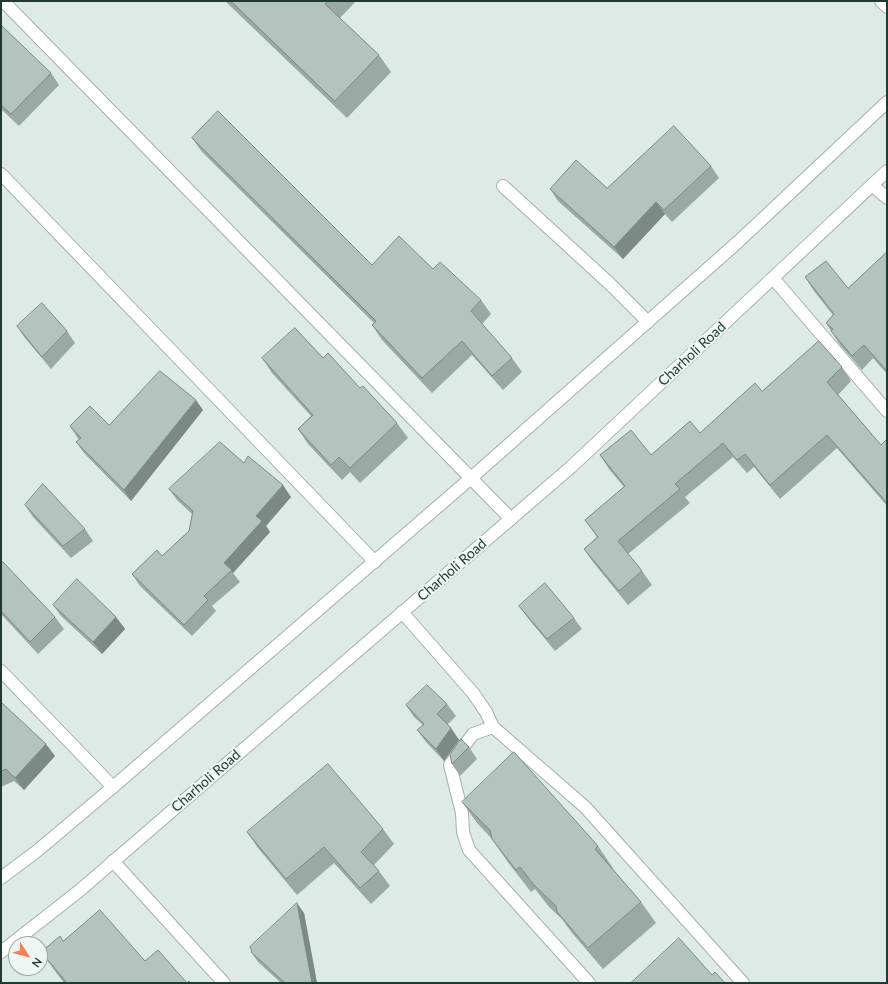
<!DOCTYPE html>
<style>
body{margin:0}
#map{position:relative;width:888px;height:984px;overflow:hidden;background:#deeae5;font-family:Lato,sans-serif}
canvas{display:block}
.frame{position:absolute;inset:0;border:2px solid #1f3933;pointer-events:none}
.north{position:absolute;left:8px;top:936px;width:40px;height:40px;box-sizing:border-box;background:#eef6f3;border:1px solid #9baaa6;border-radius:50%;rotate:126deg;font-size:11px;font-weight:700;line-height:16px;text-align:center;color:#1f3933}
.north::after{content:'';display:block;margin:auto;width:14px;height:18px;background:#f28154;clip-path:polygon(50% 0,100% 100%,50% 72%,0 100%)}
</style>
<div id="map">
<canvas width="888" height="984"></canvas>
<div class="frame"></div>
<div class="north">N</div>
</div>
<script>
const c = document.querySelector('canvas').getContext('2d');
c.lineJoin = 'round';
function trace(path, color, width, dash) {
  c.strokeStyle = color;
  c.lineWidth = width;
  c.lineCap = dash ? 'butt' : 'round';
  c.setLineDash(dash || []);
  c.stroke(path);
}
function fill(path, color) {
  c.fillStyle = color;
  c.fill(path, 'evenodd');
}
function drawText(font, color, halo, rows, align = 'center') {
  c.font = font + ' Lato,sans-serif';
  c.lineWidth = 4;
  c.setLineDash([]);
  c.textBaseline = 'middle';
  c.strokeStyle = halo;
  c.fillStyle = color;
  for (const [text, x, y, turn = 0] of rows) {
    c.save();
    c.translate(x, y);
    c.rotate((+turn || 0) * Math.PI / 180);
    c.textAlign = isNaN(turn) ? turn : align;
    if (halo) c.strokeText(text, 0, 0);
    c.fillText(text, 0, 0);
    c.restore();
  }
}
const service = new Path2D(`
 M872,185L887,198
 M402,612L473,693L486,712L493,727L473,734L450,765L462,813L463,832L469,850L589,983
 M493,727L585,807L743,983`);
const minor = new Path2D(`
 M3,1L511,519
 M881,1L887,7
 M1,174L375,562
 M503,186L610,284L648,322
 M773,278L887,411
 M1,671L113,787
 M113,861L224,983`);
const tertiary = new Path2D(`
 M1,878L37,851L113,787L471,478L739,241L887,102
 M1,952L79,891L571,467L887,171`);
const wall = new Path2D(`
 M225,1H356L340,18L379,55L391,72L347,118Z
 M1,27L51,73L59,85L19,126L1,109Z
 M192,138L372,265L433,269L481,300L491,314L482,324L512,358L522,372L503,390L472,355L432,393L382,340L372,325L374,323L202,152Z
 M711,166L719,178L672,222L665,214L623,259L558,201L550,189L607,188Z
 M887,252V374L873,358L862,370L840,345L831,331L826,323L833,315L814,291L805,277L848,288Z
 M17,326L67,331L75,343L51,369L25,338Z
 M262,358H323L360,388L397,423L408,438L360,483L350,472L342,480L308,444L298,429L311,416L272,373Z
 M842,367L851,381L838,395L881,445L887,439V506L837,448L780,499L754,467L747,473L733,457L685,497L690,503L628,554L642,571L652,585L628,605L593,562L584,549L597,537L585,520L624,487L609,469L600,455H651L700,433L762,391Z
 M203,410L131,501L84,453L76,442L79,440L70,426L109,425Z
 M244,463L291,497L266,526L270,532L233,573L240,582L212,606L216,611L192,636L140,586L132,574L162,556L189,531L192,514L177,500L169,489Z
 M25,505L85,529L93,541L71,558L33,517Z
 M1,564L55,617L64,629L38,654L1,614Z
 M53,605L116,617L125,629L102,654L61,616Z
 M519,606L574,618L582,629L555,651L527,617Z
 M1,702L55,756L24,790L14,781L1,787Z
 M447,704L456,716L447,725L451,728L459,740L444,761L426,742L417,730L423,725L414,717L406,705Z
 M469,747L477,759L460,776L452,764Z
 M462,802L598,846L613,868H612L641,902L656,923L603,969L572,933L562,919L549,907L535,889L531,892L507,861L492,839L477,823Z
 M383,829L394,844L374,865L379,871L390,886L371,904L334,863L297,895L258,848L247,832Z
 M304,913L317,983H281L258,962L251,952L252,951L250,947Z
 M63,941L145,961L187,983H191H64L55,971L41,952Z`);
const shadedWall = new Path2D(`
 M656,202L665,214L623,259L614,247Z
 M196,400L203,410L131,501L124,490Z
 M283,485L291,497L266,526L270,532L233,573L224,563L256,516Z
 M116,617L125,629L102,654L93,642Z
 M451,728L459,740L444,761L436,749Z
 M46,744L55,756L24,790L15,778Z
 M297,903L304,913L317,983H312Z`);
const building = new Path2D(`
 M231,1H328L325,4L379,55L335,101Z
 M2,26L51,73L11,114L1,105V27Z
 M218,111L372,265L399,236L433,269L440,262L481,300L471,311L512,358L492,376L462,341L422,378L372,325L376,321L192,138Z
 M674,126L711,166L664,210L656,202L614,247L550,189L576,160L607,188Z
 M887,252V371L864,345L852,356L831,331L833,329L826,323L834,314L805,277L826,261L848,288Z
 M42,303L67,331L42,357L17,326Z
 M295,328L323,358L328,353L360,388L363,386L397,423L350,468L339,457L331,465L298,429L313,415L262,358Z
 M819,341L842,367L827,382L881,445L887,439V503L827,435L770,485L745,454L737,460L723,443L675,484L680,489L618,541L642,571L619,591L584,549L598,537L585,520L625,486L600,455L631,430L651,455L690,421L700,433L755,383L762,391Z
 M160,371L196,400L124,490L76,442L81,438L70,426L90,406L109,425Z
 M220,442L244,463L248,456L283,485L256,516L262,521L224,563L232,570L204,596L208,600L184,625L132,574L157,550L162,556L189,531L193,511L169,489Z
 M43,484L85,529L63,546L25,505Z
 M3,562L55,617L30,642L1,611V564Z
 M77,579L116,617L93,642L53,605Z
 M545,583L574,618L547,639L519,606Z
 M427,685L447,704L437,714L451,728L436,749L417,730L424,724L406,705Z
 M1,702L46,744L15,778L6,769L1,771Z
 M461,739L469,747L452,764L450,755Z
 M514,752L598,846L595,849L641,902L588,948L557,912L556,906L534,885L520,867L516,870L492,839L490,830L462,802Z
 M328,764L383,829L361,852L379,871L360,888L324,847L286,879L247,832Z
 M297,903L312,983H285L251,952L252,951L250,947Z
 M100,910L145,961L158,950L187,983L189,981L191,983H67L41,952L60,936L63,941Z
 M679,938L712,975L715,972L725,983H631Z`);
const streetNames = [
 ["Charholi Road",692,354,-43],
 ["Charholi Road",452,570,-41],
 ["Charholi Road",206,781,-41]
];
trace(service, '#a1b1ac', 14);
trace(minor, '#a1b1ac', 14);
trace(tertiary, '#a1b1ac', 14);
trace(service, '#fff', 12);
trace(minor, '#fff', 12);
trace(tertiary, '#fff', 12);
fill(wall, '#9aa9a3');
fill(shadedWall, '#7d8985');
fill(building, '#b3c4be');
trace(building, '#7d8985', 1);
drawText('14px', '#1f3933', '#eef6f3', streetNames);
</script>
